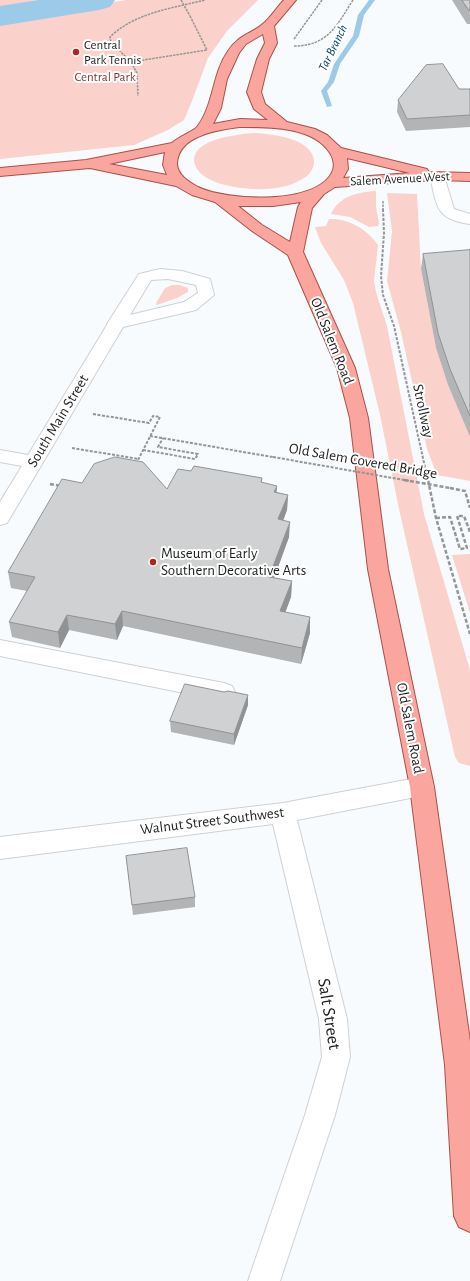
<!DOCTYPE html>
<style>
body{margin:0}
canvas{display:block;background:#f8fbfd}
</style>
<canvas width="470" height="1281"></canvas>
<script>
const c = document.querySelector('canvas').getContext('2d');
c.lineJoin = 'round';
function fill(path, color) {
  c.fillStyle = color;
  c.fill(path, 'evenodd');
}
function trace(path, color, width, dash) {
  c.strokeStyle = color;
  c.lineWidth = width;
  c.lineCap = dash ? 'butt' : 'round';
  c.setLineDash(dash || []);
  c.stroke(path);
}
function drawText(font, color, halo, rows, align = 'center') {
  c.font = font + ' "Alegreya Sans",sans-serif';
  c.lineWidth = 4;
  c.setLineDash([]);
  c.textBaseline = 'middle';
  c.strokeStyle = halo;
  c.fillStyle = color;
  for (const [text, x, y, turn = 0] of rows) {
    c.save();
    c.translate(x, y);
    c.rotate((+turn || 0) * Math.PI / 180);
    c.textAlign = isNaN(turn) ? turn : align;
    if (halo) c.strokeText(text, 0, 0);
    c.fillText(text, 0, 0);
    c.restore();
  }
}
const green = new Path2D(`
 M0,0H65L0,9Z
 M126,0H258L227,31L208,58L192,101L184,120L168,130L134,145L0,159V21Z
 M255,133C272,134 311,138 314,160C315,166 311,172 307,176C285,193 247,191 221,184C212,181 199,176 195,165C187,139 239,134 255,133Z
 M376,191V207L379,223L378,226L369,227L350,217L331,214C339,196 358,192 376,191Z
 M387,193L417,194L421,269L436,348L448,385L470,437V481L437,475L427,449L401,332L387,281L392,231Z
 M329,219C348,218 367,229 378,245L374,281L376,292L387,326L424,514L470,670V766L459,763L455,757L399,509L380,415L353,303L344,280L321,243L315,227L326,226Z
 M172,285H179L188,288V292L177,298L157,305L156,303L165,288Z
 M470,554V613L452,555Z`);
const stream = new Path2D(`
 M369,0H375L364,15L359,36L340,64L334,82L327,91L332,106L327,107L321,91L328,82L334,64L353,36L358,15Z`);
const river = new Path2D(`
 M39,0H115L110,7L99,10L0,26V6Z`);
const pathFar2 = new Path2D(`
 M190,16L207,50L131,62L111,42L110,37C134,13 173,8 205,0
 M294,39L322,0
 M294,46C328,46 337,25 353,0
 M131,62L137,73L138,96
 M383,201V210`);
const pathFar1 = new Path2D(`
 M383,209L384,233L381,276L383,295L394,326L428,481
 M93,414L149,423L153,416L160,417L136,464
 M150,436L273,457
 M72,448L139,459
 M143,450L195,459L198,454L158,447L163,438`);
const path = new Path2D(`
 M428,480L436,518L470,634
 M50,484L61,486
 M450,488L465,491L470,508
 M436,518L450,517L460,549L467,548L457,516H464L470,532`);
const minor = new Path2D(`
 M437,172L442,173L444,176L454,209L470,214V224C435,219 437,206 430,176L432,173Z
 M160,269L182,271L210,279L214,295L196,310L123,327L10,518L7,523L0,525V502L22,466L0,462V450L28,455L107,325V324L139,274ZM168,279L196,285L198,293L184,302L130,315L151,280Z
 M0,640L224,683L232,686L235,692L232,698L224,701L0,656Z
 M422,777L431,780L434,787L431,794L297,820L347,1019L350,1057L335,1115L280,1281H248L305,1115L322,1057L319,1019L273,824L0,859V837L283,803Z`);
const major = new Path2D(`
 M284,0H296L274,26L277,43L269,59L261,92L265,104L287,122L315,129L327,135L341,148L427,169L429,172L470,173V181L437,180L335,187L324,194L312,208L303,252L355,368L368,418L388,569L434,787L470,1041V1232L459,1227L454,1216L445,1065L410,787L368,569L350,418L337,368L288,255L252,231L215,202L192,195L176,186L90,168L0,176V168L86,160L172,143C177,138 195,130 197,127C214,105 212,74 228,51C241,33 250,35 264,23C271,17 277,7 284,0ZM263,34L265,43L257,59L247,92L254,109L268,120L240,119L213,124L221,108L227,79L239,53L246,44ZM240,127C268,127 313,126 330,153C333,158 335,164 333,170C320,206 226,201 198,187C189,182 177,175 177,163C179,135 218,130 240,127ZM165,152L163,165L167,175L109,164ZM347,158L410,173L343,178L348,169ZM301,202L298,207L290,242L262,225L238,206H273Z`);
const pathBridgeFar2 = new Path2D(`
 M181,0L190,16`);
const pathBridgeFar1 = new Path2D(`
 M273,457L410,481`);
const pathBridge = new Path2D(`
 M404,480L450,488`);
const wall = new Path2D(`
 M452,0H470V24H467Z
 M459,89H470V127L406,131L397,112L398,100Z
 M470,250V437L448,385L436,348L421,269L423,254Z
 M191,471L262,478V483L277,486L276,492L288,495L287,510L283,520L289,537L274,578L292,581L291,597L285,612L310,633L301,664L123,626L117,640L69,630L60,648L12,637L9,622L27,591L11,588L8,572L82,483L167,489Z
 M224,692L248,695V705L234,745L171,732L170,721Z
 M126,856L195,897V907L133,915Z`);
const shadedWall = new Path2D(`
 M277,486L276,502L274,492Z
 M288,495L287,510L278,535V519Z
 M290,522L289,537L269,592V577Z
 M292,581L291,597L280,627V611Z
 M122,611L123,626L117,640L115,624Z
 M67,615L69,630L60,648L58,632Z
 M310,617V633L301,664L302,648Z
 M248,695V705L234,745V734Z`);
const building = new Path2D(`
 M462,0H470V10H469Z
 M443,64L459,89H470V115L407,119L398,100L426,65Z
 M470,250V416L450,369L438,333L423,254Z
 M115,457L143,462L167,489L178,469L191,471L194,466L262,478L261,482L277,486L274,492L288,495L278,519L290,522L269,577L292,581L280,611L310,617L302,648L122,611L115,624L67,615L58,632L9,622L35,577L8,572L62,479L82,483L94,464Z
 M185,684L224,692L228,691L248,695L234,734L170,721Z
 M187,848L195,897L132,905L126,856Z`);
const markers = [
 [76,52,4,"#b32320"],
 [153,562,4,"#b32320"]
];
const farPoinames = [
 ["Central",84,45],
 ["Park Tennis",84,60]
];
const farWaternames = [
 ["Tar Branch",333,48,-64]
];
const farParknames = [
 ["Central Park",105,77]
];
const farStreetnames = [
 ["Salem Avenue West",400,179,-3]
];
const streetNames = [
 ["Old Salem Road",332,341,68],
 ["Strollway",423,411,78],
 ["South Main Street",58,421,-59],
 ["Old Salem Covered Bridge",363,461,10],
 ["Old Salem Road",410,728,79],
 ["Walnut Street Southwest",212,821,-7]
];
const poiNames = [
 ["Museum of Early",161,553],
 ["Southern Decorative Arts",161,570]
];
const nearStreetnames = [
 ["Salt Street",329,1014,81]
];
fill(green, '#fbd1cb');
fill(stream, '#9ccae9');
fill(river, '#9ccae9');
trace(minor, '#ced1d3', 2);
trace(major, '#ab5048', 2);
trace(pathFar2, '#939596', 1.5, [2.5, 1]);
trace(pathFar1, '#939596', 2, [3, 1.5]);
trace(path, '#939596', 2.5, [4, 2]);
fill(minor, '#fff');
fill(major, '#faa69e');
trace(pathBridgeFar2, '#939596', 1.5, [2.5, 1]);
trace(pathBridgeFar1, '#939596', 2, [3, 1.5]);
trace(pathBridge, '#939596', 2.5, [4, 2]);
fill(wall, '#b2b4b5');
fill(shadedWall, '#919294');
fill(building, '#cfd1d3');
trace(building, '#919294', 1);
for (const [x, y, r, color] of markers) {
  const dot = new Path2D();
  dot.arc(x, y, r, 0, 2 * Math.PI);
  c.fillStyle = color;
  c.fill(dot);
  trace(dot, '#fff', 1.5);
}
drawText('13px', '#1e1f1f', '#fff', farPoinames, 'left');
drawText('italic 13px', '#003b59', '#fff', farWaternames);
drawText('13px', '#7d3a33', '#fff', farParknames);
drawText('13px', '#1e1f1f', '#fff', farStreetnames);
drawText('15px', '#1e1f1f', '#fff', streetNames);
drawText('15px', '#1e1f1f', '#fff', poiNames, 'left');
drawText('18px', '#1e1f1f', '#fff', nearStreetnames);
</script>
